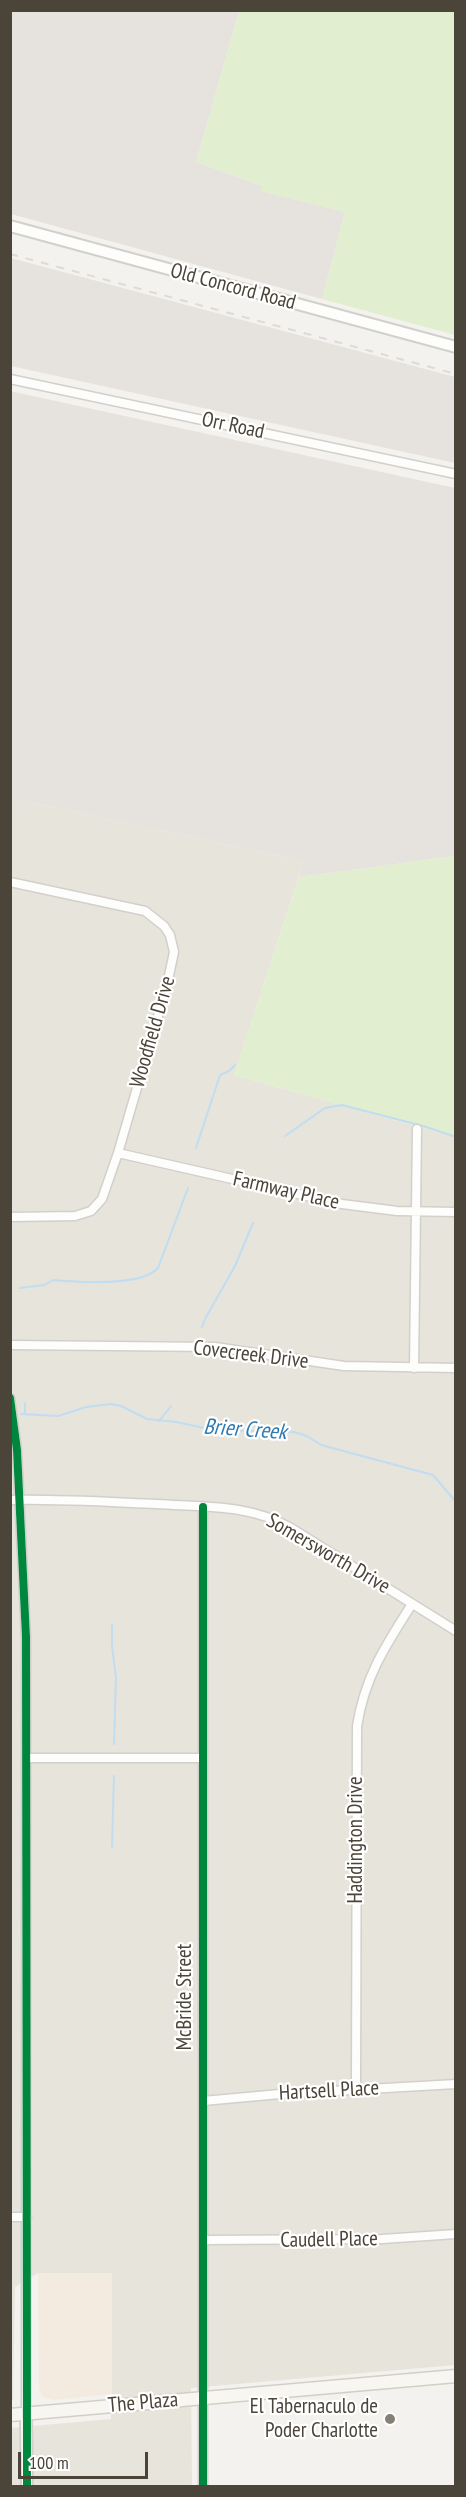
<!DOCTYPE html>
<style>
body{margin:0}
#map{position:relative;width:466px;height:2497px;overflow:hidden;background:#f4f2ee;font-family:"PT Sans Narrow",sans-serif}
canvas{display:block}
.frame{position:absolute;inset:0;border:12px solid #4b4439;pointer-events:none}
.scale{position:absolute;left:18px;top:2452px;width:130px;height:27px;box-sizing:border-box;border:3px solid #4b4439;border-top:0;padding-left:8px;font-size:18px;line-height:21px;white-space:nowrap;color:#4b4439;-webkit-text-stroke:4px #fff;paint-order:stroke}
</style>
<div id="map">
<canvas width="466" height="2497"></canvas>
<div class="frame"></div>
<div class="scale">100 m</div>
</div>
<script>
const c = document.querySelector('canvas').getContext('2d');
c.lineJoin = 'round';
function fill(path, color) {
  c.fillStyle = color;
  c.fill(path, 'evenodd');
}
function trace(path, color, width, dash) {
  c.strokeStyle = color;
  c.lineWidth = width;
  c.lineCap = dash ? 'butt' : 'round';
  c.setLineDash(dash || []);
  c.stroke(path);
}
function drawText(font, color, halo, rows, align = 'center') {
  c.font = font + ' "PT Sans Narrow",sans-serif';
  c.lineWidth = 4.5;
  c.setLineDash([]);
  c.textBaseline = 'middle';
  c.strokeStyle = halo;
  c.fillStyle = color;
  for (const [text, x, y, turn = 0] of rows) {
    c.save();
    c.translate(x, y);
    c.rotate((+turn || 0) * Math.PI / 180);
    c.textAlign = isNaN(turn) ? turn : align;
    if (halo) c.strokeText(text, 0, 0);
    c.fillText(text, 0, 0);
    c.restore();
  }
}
const residential = new Path2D(`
 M11,798L304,861L234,1075L455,1137L456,2365L191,2388L192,2486H11L10,2428L111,2419L112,2274L38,2273L15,2287L13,2400H11Z`);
const commercial = new Path2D(`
 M38,2273H112V2394L53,2400L43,2397L39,2390Z`);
const industrial = new Path2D(`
 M10,11H239L196,162L262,186L261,191L345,212L322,299L11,214Z
 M11,258L455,377V463L11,366Z
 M10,391L455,488V856L299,877L304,861L11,798Z`);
const green = new Path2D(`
 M239,11H455V335L322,299L345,212L260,191L262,186L196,162Z
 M455,856V1137L234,1075L299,877Z`);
const stream = new Path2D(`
 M285,1136L325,1108L342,1105L423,1126L456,1137
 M196,1148L220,1075L229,1071L235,1065
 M20,1288L44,1285L53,1280C77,1282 142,1287 158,1268L188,1188
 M202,1327L205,1319L235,1266L253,1223
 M25,1403V1414
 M21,1414L58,1416L86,1407L111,1404L121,1406L147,1419L176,1422L214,1430L294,1432L307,1436L321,1445L433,1475L456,1502
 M159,1421L171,1406
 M112,1624V1646L116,1678L114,1744
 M112,1847L114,1776`);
const minor = new Path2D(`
 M10,379L456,474
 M10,882L145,911L164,926L170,935L174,952L167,985L118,1153L102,1199L91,1211L75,1216L10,1217
 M118,1153L342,1204L397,1211L456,1212
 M10,1345L215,1347L344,1366L456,1368
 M414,1368L417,1129
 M10,1398L17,1450L26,1637V2413
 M10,1500C60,1499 108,1502 157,1504C203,1507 250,1504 291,1528L456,1631
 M203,1507V2486
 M26,1758H202
 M356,2089L357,1726C365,1676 386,1645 412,1604
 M203,2101L280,2094L456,2084
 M10,2217H27
 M203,2240L382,2239L456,2234`);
const tertiary = new Path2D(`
 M10,226L456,347
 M26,2413L27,2486`);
const secondary = new Path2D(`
 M10,2415L456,2376`);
const rail = new Path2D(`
 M10,254L456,374`);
const cycleway = new Path2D(`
 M10,1398L17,1450L26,1637L27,2486
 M203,1507V2486`);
const markers = [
 [390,2419,6,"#868178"]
];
const streetNames = [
 ["Old Concord Road",233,287,15],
 ["Orr Road",233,426,12],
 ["Woodfield Drive",153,1032,-74],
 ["Farmway Place",286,1191,13],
 ["Covecreek Drive",251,1355,7],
 ["Somersworth Drive",328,1554,30],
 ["Haddington Drive",356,1840,-90],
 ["McBride Street",185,1997,-90],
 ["Hartsell Place",329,2091,-3],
 ["Caudell Place",329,2240,-1],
 ["The Plaza",143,2403,-5]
];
const poiNames = [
 ["El Tabernaculo de",378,2407],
 ["Poder Charlotte",378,2431]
];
const waterNames = [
 ["Brier Creek",245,1430,4]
];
fill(residential, '#e7e4dc');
fill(commercial, '#f3ebdf');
fill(industrial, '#e6e2de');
fill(green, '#e1eecf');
trace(stream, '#c0ddf1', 2);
trace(minor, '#d2d0cb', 11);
trace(tertiary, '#d2d0cb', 14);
trace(secondary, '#d3cfc5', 15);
trace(minor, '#fdfdfc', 8);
trace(tertiary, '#fdfdfc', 10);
trace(secondary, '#f7f6f1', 12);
trace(rail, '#dbdbda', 2, [8, 8]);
trace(cycleway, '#00873e', 8);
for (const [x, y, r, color] of markers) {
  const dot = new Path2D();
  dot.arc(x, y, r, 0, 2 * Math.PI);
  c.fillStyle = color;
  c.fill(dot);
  trace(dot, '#fff', 2);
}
drawText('21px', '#4b4439', '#fff', streetNames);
drawText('21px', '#4b4439', '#fff', poiNames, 'right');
drawText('italic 22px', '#2e7ab2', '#fff', waterNames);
</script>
